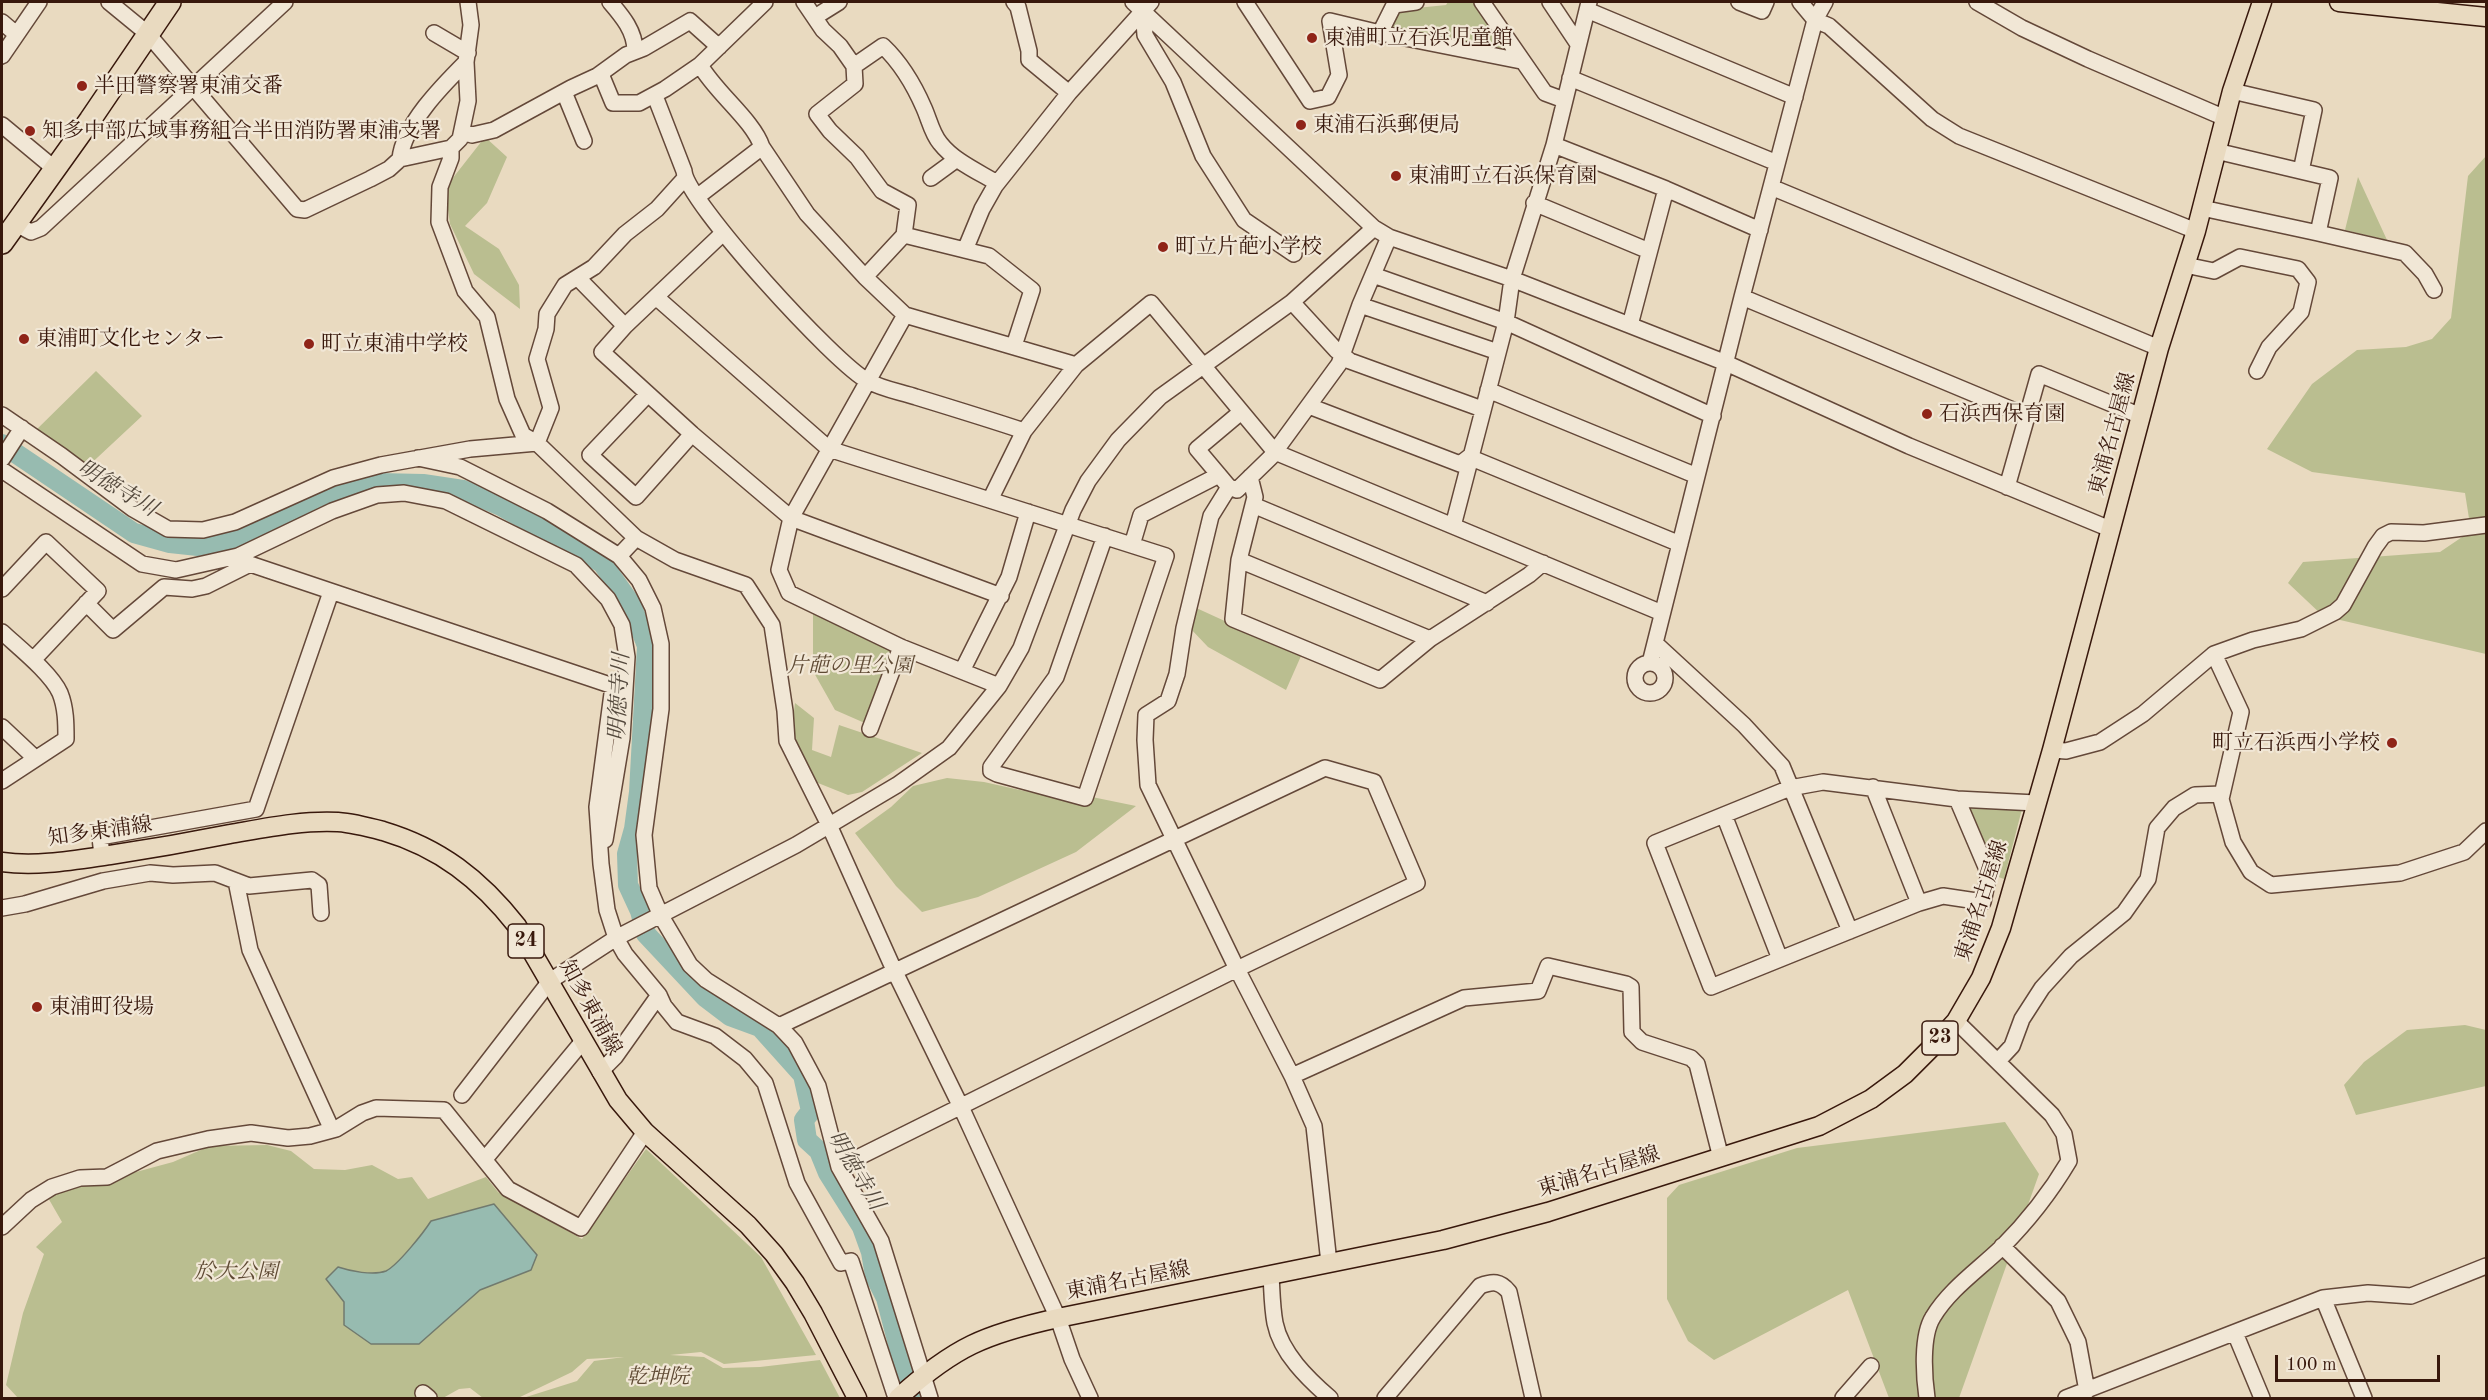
<!DOCTYPE html>
<meta charset="utf-8">
<style>
body{margin:0}
#map{position:relative;width:2488px;height:1400px;overflow:hidden;background:#e9dac0;font-family:"Old Standard TT",serif}
canvas{display:block}
.frame{position:absolute;inset:0;border:3px solid #38180c;pointer-events:none}
.scale{position:absolute;left:2275px;top:1355px;width:165px;height:27px;box-sizing:border-box;border:3px solid #38180c;border-top:0;padding-left:8px;font-size:18px;line-height:21px;white-space:nowrap;color:#38180c;-webkit-text-stroke:4px #f1e7d6;paint-order:stroke}
</style>
<div id="map">
<canvas width="2488" height="1400"></canvas>
<div class="frame"></div>
<div class="scale">100 m</div>
</div>
<script>
const c = document.querySelector('canvas').getContext('2d');
c.lineJoin = 'round';
function fill(path, color) {
  c.fillStyle = color;
  c.fill(path, 'evenodd');
}
function trace(path, color, width, dash) {
  c.strokeStyle = color;
  c.lineWidth = width;
  c.lineCap = dash ? 'butt' : 'round';
  c.setLineDash(dash || []);
  c.stroke(path);
}
function drawText(font, color, halo, rows, align = 'center') {
  c.font = font + ' "Old Standard TT","Noto Serif JP",serif';
  c.lineWidth = 4.5;
  c.setLineDash([]);
  c.textBaseline = 'middle';
  c.strokeStyle = halo;
  c.fillStyle = color;
  for (const [text, x, y, turn = 0] of rows) {
    c.save();
    c.translate(x, y);
    c.rotate((+turn || 0) * Math.PI / 180);
    c.textAlign = isNaN(turn) ? turn : align;
    if (halo) c.strokeText(text, 0, 0);
    c.fillText(text, 0, 0);
    c.restore();
  }
}
const green = new Path2D(`
 M1448,2H1476L1508,53L1389,28L1397,10L1446,5Z
 M485,137L507,157L487,203L465,226L499,249L519,285L520,309L474,274L450,224L445,188Z
 M2486,156V654L2323,616L2288,583L2303,562L2440,552L2471,531L2465,493L2312,472L2267,449L2312,384L2357,350L2406,347L2432,339L2451,318L2468,176Z
 M2358,177L2387,240L2345,230Z
 M96,371L142,416L83,471L31,435Z
 M1192,606L1301,656L1286,690L1208,647L1189,627Z
 M813,611L893,649L867,724L835,710L813,671Z
 M795,703L814,718L812,750L831,757L839,725L922,753L862,792L848,795L808,779L791,737Z
 M947,778L984,782L1087,805L1092,797L1136,806L1076,852L978,897L922,912L896,886L855,833L891,807L913,786Z
 M1967,805L2022,809L2004,879L1993,875Z
 M2465,1025L2486,1030V1086L2356,1115L2344,1085L2364,1062L2407,1030Z
 M2005,1122L2039,1174L1959,1398H1889L1848,1290L1714,1360L1688,1341L1667,1299V1198L1679,1185L1797,1148Z
 M267,1145L291,1151L314,1169L345,1170L372,1165L398,1179L412,1177L428,1199L486,1177L498,1192L582,1239L646,1149L761,1257L816,1355L724,1364L701,1352L670,1355L704,1357L723,1368L760,1367L820,1360L840,1398H523L577,1381L594,1361L624,1357L587,1359L572,1372L518,1398H483L470,1388L459,1389L443,1398H18L6,1385L23,1313L44,1254L36,1247L62,1222L47,1196L173,1162L210,1146Z`);
const water = new Path2D(`
 M494,1204L537,1255L531,1270L480,1290L419,1344H371L344,1325V1302L326,1279L338,1267C350,1271 373,1276 386,1271C398,1265 424,1232 431,1221Z`);
const river = new Path2D(`
 M2,444L134,533L170,543L198,546L239,538L316,498L342,488L379,483L423,484L463,490L501,506L602,563L631,604L647,646L639,792L634,829L627,854L628,885L640,911L646,934L705,997L730,1016L760,1027L803,1075L811,1111L804,1120L807,1140L819,1151L828,1173L862,1227L871,1252L875,1276L886,1298L912,1398`);
const minor = new Path2D(`
 M109,2L148,34L297,209L305,210L370,179L389,169L400,159L451,148
 M468,2L471,25L466,62L468,101L460,139L451,148V158L440,187L439,222L465,291L487,317L507,399L523,435L537,443L636,538L619,556
 M610,2C622,16 635,31 635,51
 M804,2L823,30L840,46L854,66L855,84L817,114L830,131L857,157L882,191L908,205L904,235
 M1014,2L1018,7L1029,51V60L1069,93
 M1133,2L1374,228L1389,237L1512,279L1726,363L1909,446L2110,529
 M1245,2L1310,101L1328,97L1339,75L1330,21L1380,33L1394,5L1416,2
 M1482,2L1545,93L1564,100
 M1550,2L1578,44
 M1739,2L1762,11L1766,2
 M1800,2L1815,20L1829,26L1932,119L1959,136L2196,231
 M1977,2L2022,28L2088,59L2225,118
 M1143,10L1145,35L1173,82L1203,156L1244,220L1294,254
 M1587,10L1795,97
 M815,17L839,2
 M2,22L16,34
 M434,33L468,53
 M1380,33L1521,61
 M2,56L39,2
 M700,65C716,93 753,120 762,147
 M854,66L883,46C902,64 914,85 924,108C929,119 932,134 940,143C954,161 977,171 997,183
 M601,74L613,103H639L665,89L700,65L765,2
 M1570,78L1777,163
 M2232,91L2314,110L2301,171
 M564,92L584,141
 M655,96L684,171C686,201 837,366 868,381C882,389 901,392 916,397C952,408 988,419 1024,431
 M2,125L55,169
 M462,132L472,135L494,130L571,88L597,76L626,55L644,48L690,21L719,47
 M1554,145L1666,189L1760,230
 M400,159C403,125 443,85 466,62
 M931,178L957,159
 M1771,187L2159,348
 M697,197L762,147L807,214L865,277L905,315L1076,365
 M1534,203L1649,251
 M2202,208L2318,233L2330,178L2216,151
 M16,224L31,232L41,228L285,2
 M2318,233L2405,253L2425,274L2434,290
 M722,234L625,326L602,352L692,434L791,518L1001,596
 M965,250L982,209L995,186L1069,93L1151,2
 M2185,265L2214,271L2240,257L2298,269L2308,282L2301,312L2269,347L2257,371
 M1373,275L1506,322L1713,416
 M865,277L904,235L989,256L1032,290L1014,346
 M578,278L625,326
 M656,297L829,449L1166,556L1085,798L997,774L991,771V767L1056,677L1105,536
 M1742,297L2027,416
 M1292,302L1336,350L1350,361L1482,409
 M1360,305L1498,352
 M905,315L791,518L779,570L789,593L901,647L999,686
 M1630,325L1666,189
 M1488,390L1697,476
 M648,394L590,455L636,497L692,434
 M1309,406L1460,464L1469,457L1680,544
 M1241,412L1197,449L1229,487L1237,490L1271,457L1339,364L1360,305L1389,237
 M2,415L62,456L133,509L168,529L203,530L235,522L333,478L381,465L470,449L537,443
 M537,443L551,408L537,359L546,329L547,314L565,285L594,267L625,234L657,209L685,178
 M418,458L460,467L547,511L619,556L639,580L653,608L661,644V709L644,835L649,888L661,916L690,965L706,980L779,1026L795,1043L818,1086L839,1167L881,1241L930,1398
 M2,459L22,428
 M2,470L142,564L176,570L238,556L332,511L377,495L404,493L446,501L576,565L608,599L622,625L627,657L622,738L605,840
 M1250,477L1255,497L1239,560L1233,619L1380,680L1430,639L1529,575L1543,563
 M1229,487L1211,516L1184,628L1177,674L1168,701L1146,715L1145,740L1148,785L1237,969L1292,1076L1314,1126L1329,1263
 M2007,487L2039,374L2141,416
 M990,500L1024,431L1076,365L1151,303L1275,452L1662,613
 M1253,505L1487,603
 M1453,526L1506,322L1512,279L1554,145L1589,2
 M636,538L675,560L746,585L772,625L785,711L787,741L829,825L894,970L961,1107L1058,1318L1072,1359L1090,1398
 M1132,545L1141,515L1219,475
 M1239,560L1430,639
 M2,589L46,542L98,591L33,660
 M86,603L113,630L164,587L192,589L206,586L250,564L613,686L597,807L601,864L607,910L616,938L625,954L659,995L615,1057L600,1072
 M2,632C18,647 51,673 60,693C66,708 66,724 66,739L2,781
 M1655,643L1744,725L1782,766L1850,931
 M2214,654L2241,712L2221,799L2233,842L2251,872L2271,885L2400,873L2464,852L2486,831
 M1650,663L1742,297L1815,20L1825,2
 M1635 678a15 15 0 1 1 30 0a15 15 0 1 1-30 0Z
 M962,671L1009,577L1028,512
 M2,727L35,758
 M870,729L901,647
 M2052,750L2066,751L2100,742L2143,714L2214,654L2253,640L2301,629L2335,612L2343,605L2375,547L2383,536L2391,532L2424,533L2486,525
 M1873,787L1919,903
 M1957,799L1989,874L1983,902L1943,896L1919,903L1711,987L1655,843L1790,788L1823,782L1957,799L2036,803
 M1724,815L1780,959
 M102,856L100,837L256,809L331,592
 M236,881L250,950L332,1130
 M2,908L25,904L103,881L150,873L173,875L215,873L249,886L312,880L319,885L321,913
 M659,995L664,1006L677,1022L715,1036L745,1059L765,1083L797,1183L841,1263L851,1261L896,1398
 M779,1026L1325,768L1374,782L1417,883L1237,969L839,1167
 M1998,1061L2012,1046L2022,1019L2042,988L2071,956L2124,913L2148,879L2157,828L2174,808L2195,795L2222,794
 M1292,1076L1464,998L1538,991L1548,966L1626,984L1631,987L1632,1032L1642,1042L1691,1058L1697,1064L1721,1158
 M462,1095L550,981L616,938L796,845L897,785L949,748L999,686L1021,648L1073,510L1088,481L1118,440L1160,397L1292,302L1374,228
 M485,1159L583,1041
 M2,1227L31,1200L52,1187L80,1178L107,1177L157,1151L208,1139L251,1133L288,1138L310,1136L336,1129L362,1113L376,1108L444,1110L508,1189L581,1228L645,1132
 M2002,1246L2058,1301L2078,1342L2087,1391
 M1271,1275C1272,1291 1272,1307 1275,1323C1281,1353 1308,1379 1330,1398
 M2323,1298L2364,1398
 M2235,1333L2262,1398
 M423,1393L429,1398
 M1385,1398L1480,1286C1493,1281 1500,1281 1509,1292L1533,1398
 M1843,1398L1871,1366
 M1927,1398C1924,1377 1921,1336 1933,1317C1949,1290 1978,1270 2001,1248C2027,1222 2050,1193 2069,1161L2064,1134L2052,1115L1956,1021
 M2066,1398L2323,1298L2368,1293L2411,1296L2486,1266`);
const major = new Path2D(`
 M2339,2L2486,17
 M2,862C37,867 75,860 110,855C150,849 190,842 230,834C265,828 303,820 338,822C353,823 368,827 383,831C440,848 480,879 517,926L618,1100L645,1132L748,1225L774,1254L795,1283L813,1313L857,1398
 M898,1398C954,1347 985,1334 1058,1318L1443,1240L1548,1212L1819,1126L1871,1099L1905,1074L1933,1046L1956,1021L1981,978L2001,928L2052,750L2159,348L2196,231L2232,91L2262,2`);
const highway = new Path2D(`
 M2,243L90,120L170,2`);
const markers = [
 [1312,38,6,"#8f2418"],
 [82,86,6,"#8f2418"],
 [1301,125,6,"#8f2418"],
 [30,131,6,"#8f2418"],
 [1396,176,6,"#8f2418"],
 [1163,247,6,"#8f2418"],
 [24,339,6,"#8f2418"],
 [309,344,6,"#8f2418"],
 [1927,414,6,"#8f2418"],
 [2392,743,6,"#8f2418"],
 [37,1007,6,"#8f2418"]
];
const shields = [
 [526,941,36],
 [1940,1038,36]
];
const shieldNames = [
 ["24",526,941],
 ["23",1940,1038]
];
const poiNames = [
 ["東浦町立石浜児童館",1324,38],
 ["半田警察署東浦交番",94,86],
 ["東浦石浜郵便局",1313,125],
 ["知多中部広域事務組合半田消防署東浦支署",42,131],
 ["東浦町立石浜保育園",1408,176],
 ["町立片葩小学校",1175,247],
 ["東浦町文化センター",36,339],
 ["町立東浦中学校",321,344],
 ["石浜西保育園",1939,414],
 ["町立石浜西小学校",2380,743,"right"],
 ["東浦町役場",49,1007]
];
const streetNames = [
 ["東浦名古屋線",2113,434,-75],
 ["知多東浦線",100,832,-8],
 ["東浦名古屋線",1982,901,-72],
 ["知多東浦線",590,1008,61],
 ["東浦名古屋線",1599,1172,-17],
 ["東浦名古屋線",1128,1281,-11]
];
const parkNames = [
 ["片葩の里公園",850,666],
 ["於大公園",236,1272],
 ["乾坤院",658,1377]
];
const waterNames = [
 ["明徳寺川",117,489,31],
 ["明徳寺川",620,697,-87],
 ["明徳寺川",855,1171,59]
];
fill(green, '#babe90');
fill(water, '#97bbb0');
trace(water, '#717a6e', 1.5);
trace(river, '#97bbb0', 20);
trace(minor, '#644839', 18);
trace(major, '#38180c', 21);
trace(highway, '#38180c', 24);
trace(minor, '#f1e7d6', 15);
trace(major, '#e9dac0', 18);
trace(highway, '#e9dac0', 21);
for (const [x, y, r, color] of markers) {
  const dot = new Path2D();
  dot.arc(x, y, r, 0, 2 * Math.PI);
  c.fillStyle = color;
  c.fill(dot);
  trace(dot, '#f1e7d6', 2);
}
for (const [x, y, w] of shields) {
  const box = new Path2D();
  box.roundRect(x - w / 2, y - 17, w, 34, 4.5);
  c.fillStyle = '#f1e7d6';
  c.fill(box);
  trace(box, '#38180c', 1.5);
}
drawText('bold 20px', '#38180c', null, shieldNames);
drawText('21px', '#38180c', '#f1e7d6', poiNames, 'left');
drawText('21px', '#38180c', '#f1e7d6', streetNames);
drawText('italic 21px', '#5f4a34', '#f1e7d6', parkNames);
drawText('italic 22px', '#54493d', '#f1e7d6', waterNames);
</script>
